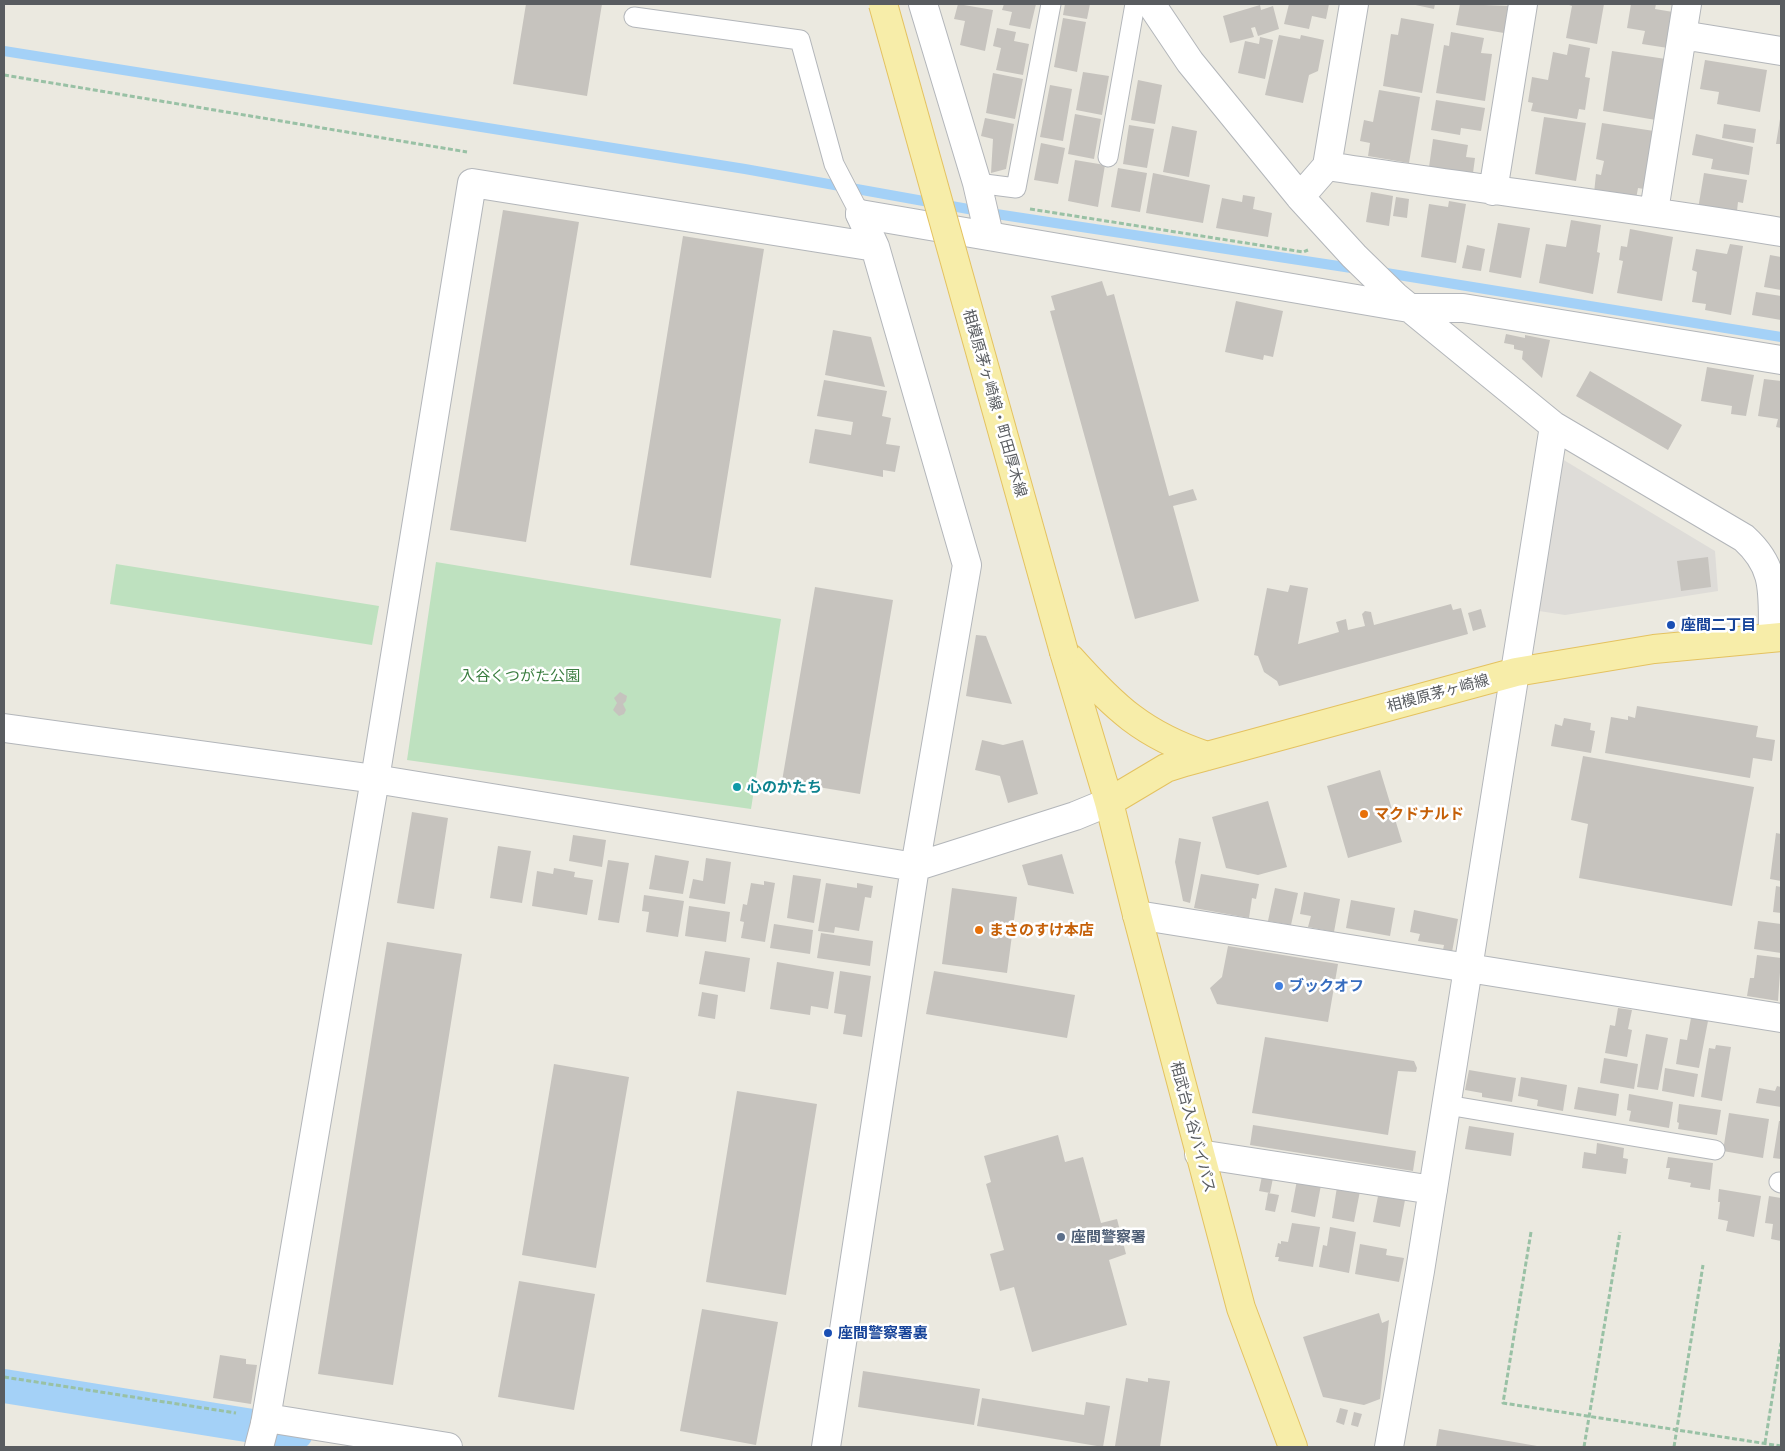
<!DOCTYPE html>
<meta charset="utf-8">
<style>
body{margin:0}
#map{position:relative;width:1785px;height:1451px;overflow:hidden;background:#ebe9e0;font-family:Commissioner,sans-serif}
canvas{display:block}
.frame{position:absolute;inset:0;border:5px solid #595c60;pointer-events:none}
</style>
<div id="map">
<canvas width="1785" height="1451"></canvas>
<div class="frame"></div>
</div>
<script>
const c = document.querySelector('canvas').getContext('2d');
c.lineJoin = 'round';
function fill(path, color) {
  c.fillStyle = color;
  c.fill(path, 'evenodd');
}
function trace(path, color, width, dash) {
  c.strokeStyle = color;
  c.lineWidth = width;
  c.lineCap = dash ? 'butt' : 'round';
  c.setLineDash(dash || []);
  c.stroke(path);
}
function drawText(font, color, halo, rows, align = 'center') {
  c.font = font + ' Commissioner,"Noto Sans JP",sans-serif';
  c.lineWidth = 5;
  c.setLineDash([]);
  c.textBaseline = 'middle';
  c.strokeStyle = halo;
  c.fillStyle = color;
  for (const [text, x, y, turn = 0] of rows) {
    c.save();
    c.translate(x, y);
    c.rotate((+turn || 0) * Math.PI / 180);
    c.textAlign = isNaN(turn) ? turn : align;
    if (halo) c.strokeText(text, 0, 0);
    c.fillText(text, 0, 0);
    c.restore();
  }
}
const industrial = new Path2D(`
 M1562,459L1715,551L1718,591L1565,615L1539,611Z`);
const green = new Path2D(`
 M436,562L781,619L751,809L407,760Z
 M116,564L379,606L372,645L110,604Z`);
const stream = new Path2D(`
 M4,51L745,169L996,214L1358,269
 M1380,272L1781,337`);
const canal = new Path2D(`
 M4,1386L296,1433`);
const building = new Path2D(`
 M526,4H602L587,96L513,84Z
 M958,4L993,10L985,51L960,45L965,21L954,19Z
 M1004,4H1036L1030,29L1009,25L1012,12L1002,10Z
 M1065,4H1090L1087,19L1063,15Z
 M1289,4H1329L1326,19L1312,16L1309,29L1284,24Z
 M1411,4H1435L1434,9Z
 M1460,4L1508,6L1504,33L1456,25Z
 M1566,4H1604L1597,44L1566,38L1572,6Z
 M1631,4H1656L1655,9L1673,12L1668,48L1642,44L1645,31L1627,28Z
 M1260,5L1261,10L1273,6L1279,29L1258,36L1255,27L1251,28L1254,37L1230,43L1223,16Z
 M1063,18L1086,22L1077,72L1054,67Z
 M1401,18L1434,24L1422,93L1383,86L1391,34L1398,35Z
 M997,28L1016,32L1014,41L1029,44L1023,75L996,70L1001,48L993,46Z
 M1451,32L1484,38L1481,53L1492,54L1485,101L1436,93L1444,45L1449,46Z
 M1279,35L1300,39L1301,35L1324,40L1318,71L1309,75L1303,103L1265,95Z
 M1260,37L1273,40L1265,79L1238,73L1245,41L1259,44Z
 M1569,44L1590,48L1585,77L1590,78L1585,110L1579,109L1577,119L1531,111L1533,103L1528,102L1532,77L1548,80L1553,52L1567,55Z
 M1612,51L1666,59L1656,120L1603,111Z
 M1705,60L1767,70L1760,112L1717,104L1719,92L1700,89Z
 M1083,72L1109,76L1102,115L1076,110Z
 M993,73L1023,79L1015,119L986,113Z
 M1138,80L1162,85L1155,124L1131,120Z
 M1050,85L1072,89L1063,141L1040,137Z
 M1379,90L1420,97L1409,163L1368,156L1370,143L1360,141L1364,120L1373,122Z
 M1436,100L1485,108L1481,131L1461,128L1460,135L1431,130Z
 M1075,114L1101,119L1094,159L1068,154Z
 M1544,117L1586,123L1576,181L1535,174Z
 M985,118L1014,124L1006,169L991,173L993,139L981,136Z
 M1780,119L1781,120V144H1776Z
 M1602,123L1654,131L1644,189L1638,188L1636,199L1594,193L1596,174L1601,175L1604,161L1596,159Z
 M1724,124L1756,129L1754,143L1722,138Z
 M1129,125L1154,129L1147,168L1123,164Z
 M1172,126L1197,131L1189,177L1163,172Z
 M1696,134L1753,147L1749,175L1711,169L1713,159L1692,155Z
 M1433,139L1468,145L1466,157L1475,158L1473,173L1429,167Z
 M1041,143L1065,148L1058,184L1034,180Z
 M1075,160L1105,165L1098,207L1068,201Z
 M1118,168L1147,173L1140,212L1111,207Z
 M1153,173L1210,185L1203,223L1146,213Z
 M1704,173L1747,180L1743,203L1738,202L1737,211L1730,209L1729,214L1698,209Z
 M1371,192L1393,196L1389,226L1366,222Z
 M1243,195L1255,197L1253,209L1272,213L1268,237L1216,228L1222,198L1242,202Z
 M1396,197L1409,199L1407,218L1393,216Z
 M1449,201L1466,204L1456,263L1421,257L1429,204L1448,207Z
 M503,210L579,222L526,542L450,530Z
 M1571,220L1601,225L1597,252L1600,253L1593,294L1539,283L1546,244L1566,247Z
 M1498,223L1530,228L1521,278L1489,272Z
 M1630,229L1673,237L1662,301L1617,293L1623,261L1619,260L1621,246L1627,247Z
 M683,236L764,249L711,578L630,565Z
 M1730,244L1743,246L1731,315L1705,310L1706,304L1692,302L1697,272L1692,270L1696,249L1727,254Z
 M1467,245L1485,249L1481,271L1462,268Z
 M1770,255L1781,257V290L1764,287Z
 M1102,281L1107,296L1114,294L1169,496L1193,489L1197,500L1173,506L1199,601L1135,619L1050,311L1055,310L1051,296Z
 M1756,292L1781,296V320L1752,315Z
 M1236,301L1283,311L1273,357L1264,355L1263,360L1225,352Z
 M833,330L871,337L885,387L825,375Z
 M1506,334L1525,338V335L1550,340L1542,378L1522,359L1523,351L1514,349V345L1504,343Z
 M1707,367L1754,375L1746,416L1731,414L1732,406L1701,401Z
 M1590,371L1682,425L1668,450L1576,396Z
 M1764,379L1781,381V428L1776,427L1778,419L1758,416Z
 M824,380L887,391L882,416L891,418L886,444L900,446L895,472L883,470V477L809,463L815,429L851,435L853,422L817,416Z
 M1708,557L1711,587L1681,591L1677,561Z
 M1290,585L1308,588L1298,644L1339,632L1336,622L1346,619L1348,630L1365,626L1362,614L1365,611L1371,612L1374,625L1451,604L1453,610L1461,608L1468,634L1279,686L1277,681L1264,672L1258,656L1254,655L1267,588L1288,592Z
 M815,587L893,600L860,794L782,781Z
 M1481,609L1486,627L1473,631L1468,613Z
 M976,635L986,636L1012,704L966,696Z
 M620,692L627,696L626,701L623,704L626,710L624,714L619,716L613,710L617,703L614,698Z
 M1637,706L1758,726L1756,737L1775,740L1772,761L1753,758L1750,778L1605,753L1611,717L1628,720V716L1635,718Z
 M1564,718L1591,723L1590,730L1595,731L1591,753L1551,746L1555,724L1562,726Z
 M982,740L1003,745L1023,740L1038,794L1008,803L1000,776L975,770Z
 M1583,756L1754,787L1732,906L1579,878L1588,824L1571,820Z
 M1380,770L1402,842L1348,858L1327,786Z
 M1268,801L1287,867L1258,875L1226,868L1212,817Z
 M412,812L448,818L434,909L397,903Z
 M1776,833L1781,834V881L1770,879Z
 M573,835L606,840L602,867L569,861Z
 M1179,838L1201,842L1190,903L1183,901L1175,862Z
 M498,846L531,851L522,903L490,898Z
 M1062,854L1074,894L1028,885L1022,865Z
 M655,855L689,861L683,894L649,889Z
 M706,858L731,862L725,904L689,898L693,879L703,881Z
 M608,860L629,863L619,923L598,920Z
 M554,868L575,872L574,877L593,880L587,915L532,906L537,871L553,874Z
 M1201,874L1259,884L1256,899L1252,898L1249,918L1194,908Z
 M793,875L821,879L814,923L787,918Z
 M764,881L775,883L765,942L741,938L744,922L740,921L743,904L747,905L751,883L764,885Z
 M826,883L857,888V883L873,886L871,898L865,897L859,931L835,927L834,933L818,931Z
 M1776,886L1781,887V913L1773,912Z
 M952,888L1017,897L1007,973L942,964Z
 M1275,888L1298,893L1291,925L1268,921Z
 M1304,892L1340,899L1334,932L1308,927L1311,916L1300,914Z
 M644,895L684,901L678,937L646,932L649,912L642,911Z
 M1351,900L1395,908L1390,936L1346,928Z
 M689,906L730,912L726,942L685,936Z
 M1414,910L1458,919L1452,952L1443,950L1444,945L1418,941L1420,934L1410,932Z
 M1758,921L1781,924V953L1754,949Z
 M774,924L813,930L810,954L770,948Z
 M821,933L873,941L870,966L817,958Z
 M387,942L462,954L393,1385L318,1374Z
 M1228,946L1338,964L1328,1022L1217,1004L1210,988L1222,977Z
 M705,951L750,958L745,992L699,984Z
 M1757,955L1781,958L1778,1001L1747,996L1750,978H1754Z
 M777,962L834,972L828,1009L811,1006L810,1015L770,1009Z
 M840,971L871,976L862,1037L843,1034L846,1015L834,1013Z
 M934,971L1075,995L1067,1038L926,1014Z
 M702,992L718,995L715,1019L698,1016Z
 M1618,1008L1632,1010L1628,1029L1632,1030L1627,1057L1605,1053L1610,1025L1615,1026Z
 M1691,1018L1708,1021L1699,1068L1676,1064L1680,1039L1687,1040Z
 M1646,1034L1668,1038L1658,1090L1637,1087Z
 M1265,1037L1414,1061L1417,1068L1416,1072L1398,1071L1388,1135L1252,1113Z
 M1716,1045L1731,1047L1722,1101L1701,1097L1709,1048L1715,1049Z
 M1604,1058L1638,1064L1634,1089L1600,1083Z
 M554,1064L629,1077L596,1268L522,1255Z
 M1665,1068L1698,1074L1694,1097L1662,1091Z
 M1469,1070L1516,1078L1512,1102L1482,1097V1093L1465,1090Z
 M1521,1077L1567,1085L1563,1111L1537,1106L1538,1100L1518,1096Z
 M1777,1086L1781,1087V1107L1756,1103L1759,1088L1775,1091Z
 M1578,1087L1619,1094L1616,1116L1574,1109Z
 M737,1091L817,1104L786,1295L706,1282Z
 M1629,1094L1673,1102L1669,1128L1629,1121L1631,1111L1627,1110Z
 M1679,1104L1721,1110L1717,1135L1678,1129L1679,1123L1677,1122Z
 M1729,1113L1769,1119L1763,1158L1723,1151Z
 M1779,1121H1781V1159L1773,1158Z
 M1253,1125L1416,1151L1413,1171L1250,1145Z
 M1469,1126L1514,1133L1511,1156L1465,1149Z
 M1058,1135L1065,1162L1083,1157L1101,1223L1117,1219L1126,1254L1109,1260L1127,1325L1032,1352L1014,1287L1000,1291L990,1254L1004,1250L986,1184L991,1182L984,1156Z
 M1597,1143L1624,1148L1623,1158L1628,1159L1626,1174L1582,1168L1584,1152L1596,1154Z
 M1668,1157L1713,1163L1710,1190L1690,1187L1691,1183L1668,1179L1670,1168H1666Z
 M1262,1176L1273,1178L1270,1193L1259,1191Z
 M1297,1180L1321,1185L1315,1217L1291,1212Z
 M1337,1187L1360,1191L1354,1222L1332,1218Z
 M1719,1189L1761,1196L1754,1237L1726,1231L1728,1221L1718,1219L1720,1202H1718Z
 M1268,1193L1279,1195L1275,1212L1265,1210Z
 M1378,1196L1405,1200L1400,1227L1373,1222Z
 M1769,1196L1781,1198V1241L1771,1239L1773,1224L1765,1223Z
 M1292,1223L1320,1227L1313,1267L1278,1261L1279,1257H1275L1278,1243L1281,1244V1241L1288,1242Z
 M1330,1227L1356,1232L1349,1273L1319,1267L1323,1245L1327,1246Z
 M1360,1244L1387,1249L1386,1255L1404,1258L1399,1282L1355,1274Z
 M519,1281L595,1294L574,1410L498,1397Z
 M702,1309L778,1322L756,1445L680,1431Z
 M1379,1313L1382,1323L1389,1320L1380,1399L1364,1405L1323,1397L1303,1337Z
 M220,1355L246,1359V1364L257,1365L251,1404L213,1398Z
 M863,1371L980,1389L974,1425L858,1407Z
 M1126,1378L1148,1382V1378L1170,1381L1160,1447L1115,1446Z
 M982,1398L1084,1415L1086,1402L1110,1406L1103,1447L977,1426Z
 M1340,1408L1348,1410L1344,1425L1336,1422Z
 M1354,1412L1362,1414L1358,1427L1351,1425Z
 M1439,1429L1537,1446V1447H1436Z`);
const path = new Path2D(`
 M4,75L467,152
 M1030,209L1303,252L1308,250
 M1531,1232L1503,1403L1781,1446
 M4,1377L236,1413
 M1765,1443L1781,1343
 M1584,1447L1620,1232
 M1674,1447L1703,1265`);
const service = new Path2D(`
 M634,17L800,40L834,164L860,214
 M1108,157L1135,4
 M977,183L1016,188L1051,4
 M1447,1105L1715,1150
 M1779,1182L1781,1183`);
const minor = new Path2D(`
 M923,4L977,183L989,235
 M1151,4L1190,62L1300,197L1354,256L1395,296L1554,426L1744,538C1778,569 1772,594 1773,637
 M1682,35L1781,51
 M1327,166C1478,189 1630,207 1781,232
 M1493,191L1523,4
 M1300,197L1327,166L1354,4
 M1654,211L1687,4
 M860,214L1409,308H1463L1781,360
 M4,728L375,779
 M1137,915L1781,1018
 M1199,1154L1433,1190
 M267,1418L448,1447
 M259,1447L265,1424
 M1389,1447L1420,1271L1554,426`);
const tertiary = new Path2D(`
 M375,779L915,867L1075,816L1109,802
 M265,1424L375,779L472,183L875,247
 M826,1447L915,867L967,565L875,247L860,214`);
const primary = new Path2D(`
 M1064,652L1109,802L1137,915L1241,1308L1293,1447
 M1070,658C1114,707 1143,735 1207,756
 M1109,802L1166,768L1185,762L1516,672L1654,649L1781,637`);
const primaryBridge = new Path2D(`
 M883,4L1064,652`);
const markers = [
 [1671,625,5,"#1a4fb4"],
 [737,787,5,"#0f9aa8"],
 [1364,814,5,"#e8710a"],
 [979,930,5,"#e8710a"],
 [1279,986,5,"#3f7fe0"],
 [1061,1237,5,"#5c6f8a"],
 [828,1333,5,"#1a4fb4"]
];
const streetNames = [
 ["相模原茅ヶ崎線・町田厚木線",995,403,74],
 ["相模原茅ヶ崎線",1438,693,-15],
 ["相武台入谷バイパス",1193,1127,75]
];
const transitNames = [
 ["座間二丁目",1681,625],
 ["座間警察署裏",838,1333]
];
const parkNames = [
 ["入谷くつがた公園",520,676]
];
const cultureNames = [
 ["心のかたち",747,787]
];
const foodNames = [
 ["マクドナルド",1374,814],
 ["まさのすけ本店",989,930]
];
const shopNames = [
 ["ブックオフ",1289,986]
];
const serviceNames = [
 ["座間警察署",1071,1237]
];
fill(industrial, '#dedcd8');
fill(green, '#bee1bf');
trace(stream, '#a4d1f7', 10);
trace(canal, '#a4d1f7', 34);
fill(building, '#c6c3be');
trace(service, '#b3b6ba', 21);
trace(minor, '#b3b6ba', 30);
trace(tertiary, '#b3b6ba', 30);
trace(primary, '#e4c260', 30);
trace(path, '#99c1a5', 3, [5, 2.5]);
trace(service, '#fff', 19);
trace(minor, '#fff', 28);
trace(tertiary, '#fff', 28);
trace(primary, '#f7eda9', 28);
trace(primaryBridge, '#e4c260', 30, []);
trace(primaryBridge, '#f7eda9', 28);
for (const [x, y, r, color] of markers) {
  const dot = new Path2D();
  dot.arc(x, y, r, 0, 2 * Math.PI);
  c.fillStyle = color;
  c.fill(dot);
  trace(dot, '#fff', 2);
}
drawText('15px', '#595c60', '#fff', streetNames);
drawText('bold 15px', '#164399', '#fff', transitNames, 'left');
drawText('15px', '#3b7d40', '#fff', parkNames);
drawText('bold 15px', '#0d838f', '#fff', cultureNames, 'left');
drawText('bold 15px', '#c56008', '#fff', foodNames, 'left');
drawText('bold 15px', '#366cbe', '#fff', shopNames, 'left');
drawText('bold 15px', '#4e5e75', '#fff', serviceNames, 'left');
</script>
